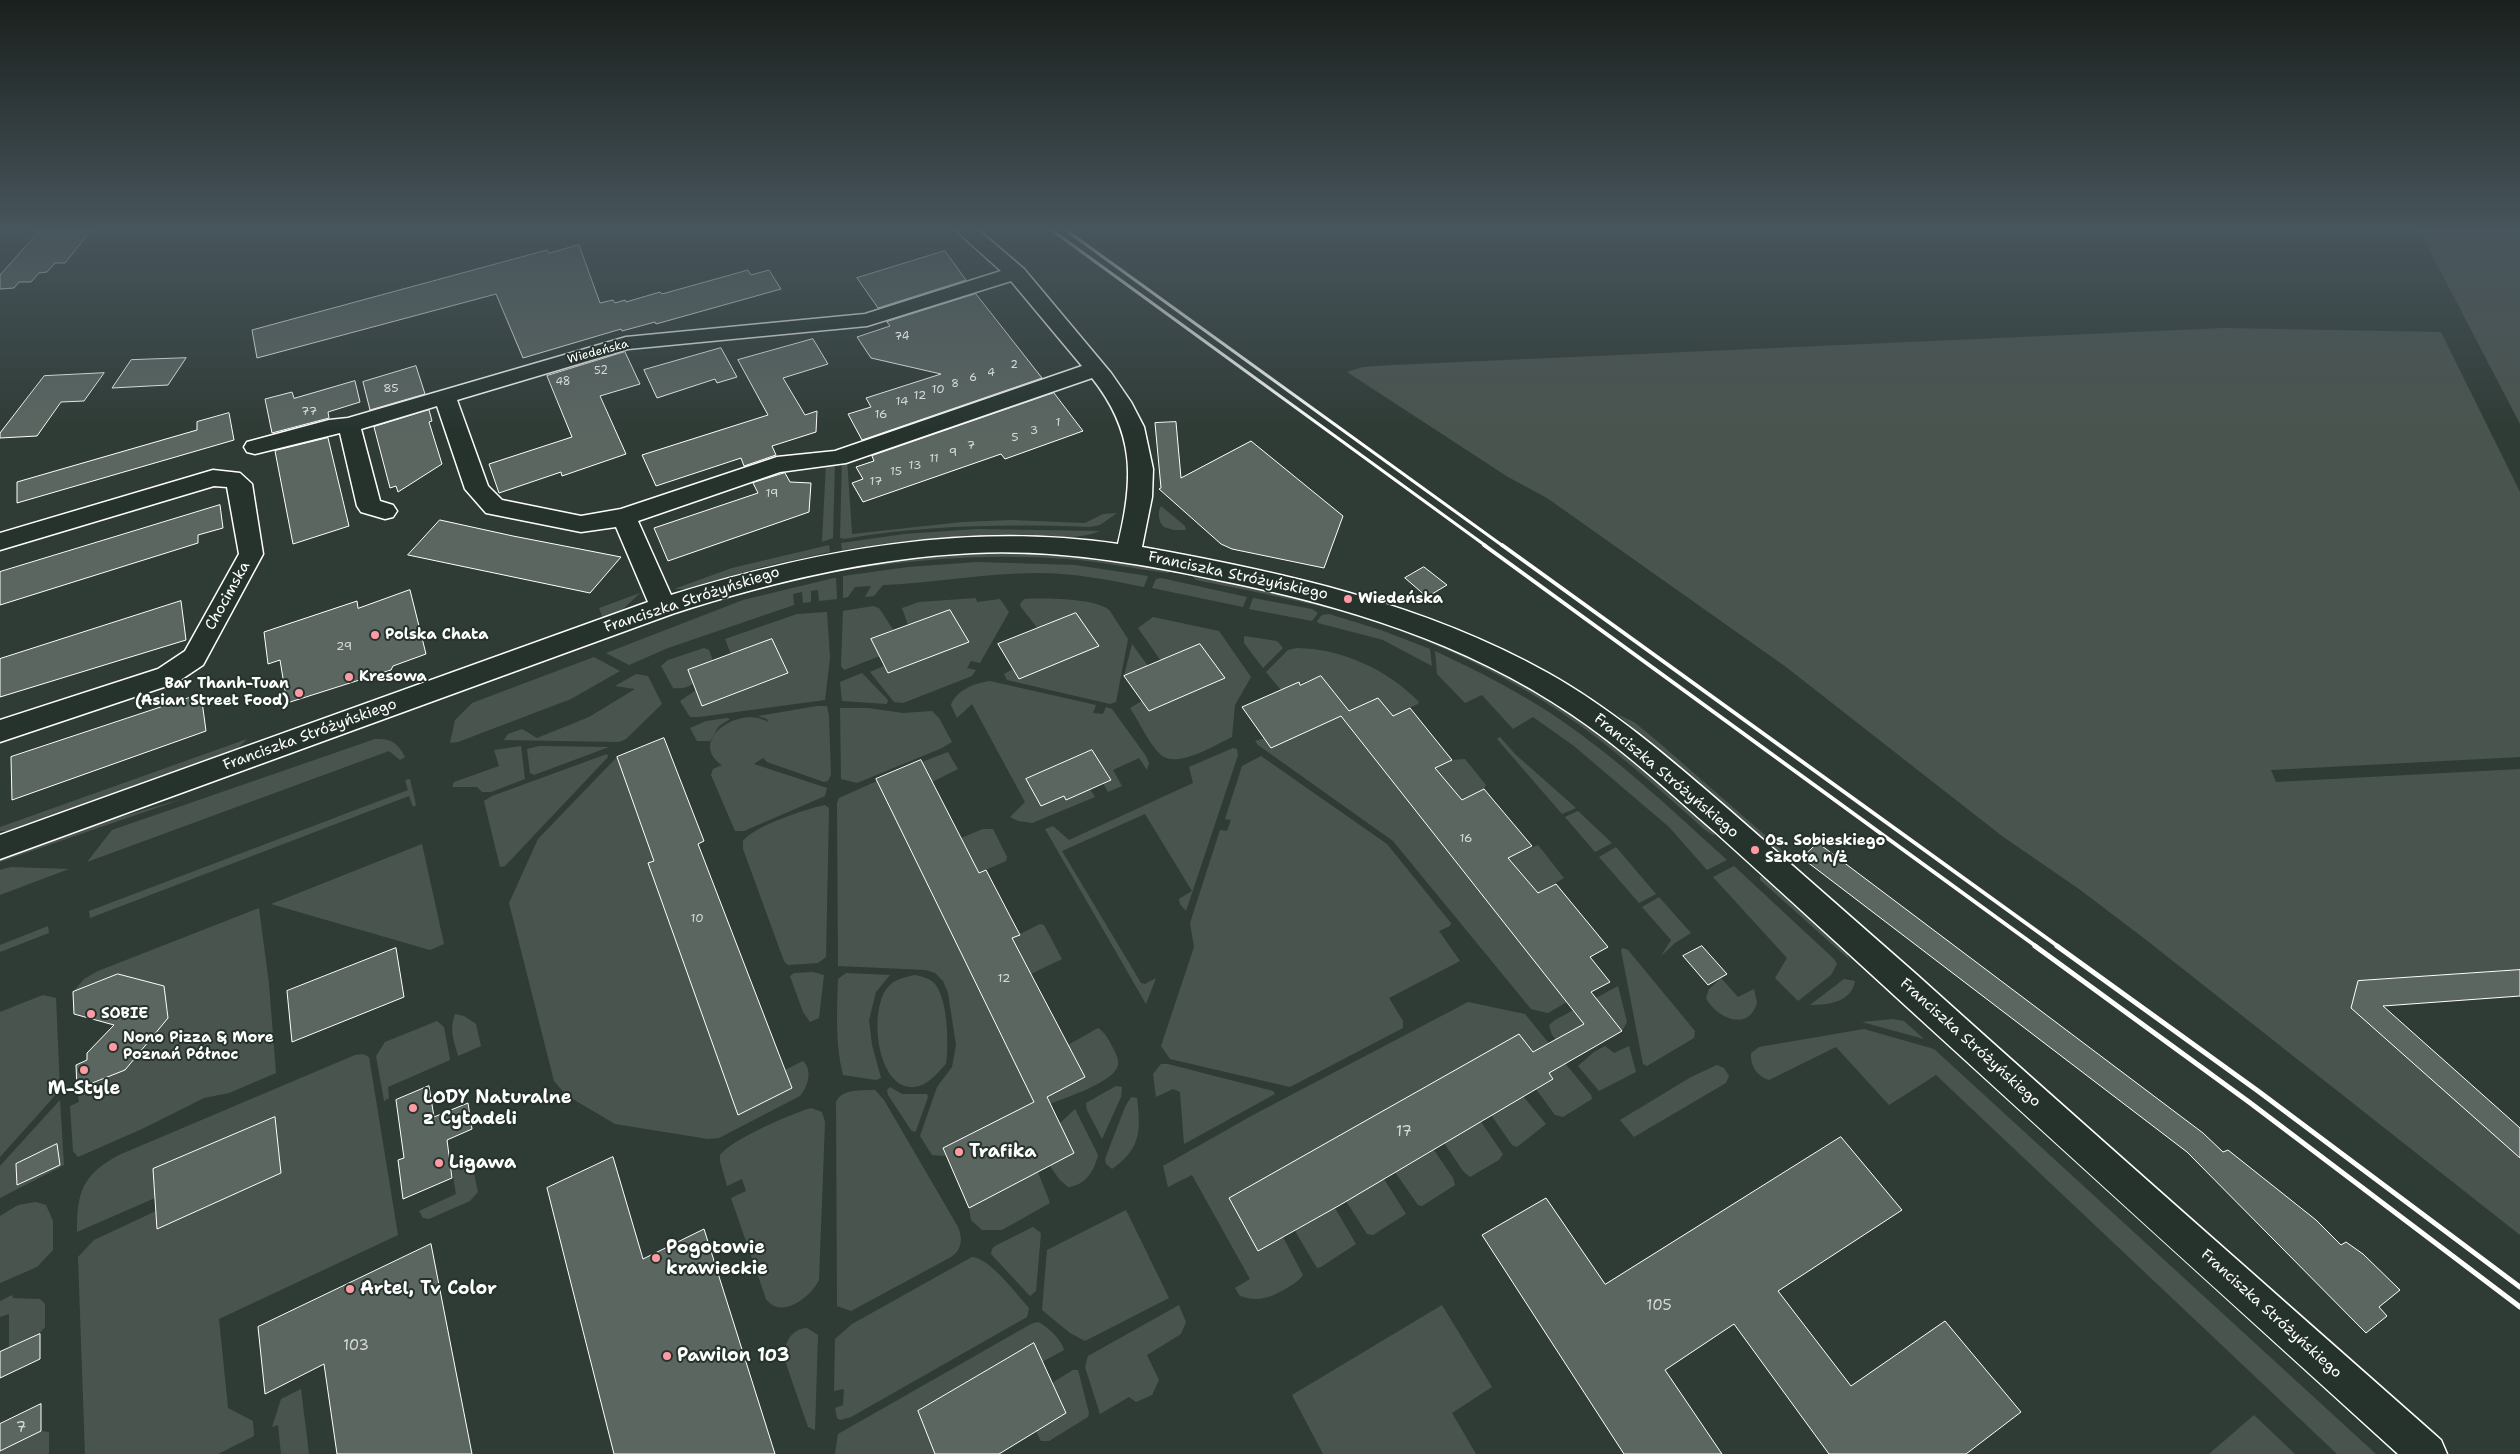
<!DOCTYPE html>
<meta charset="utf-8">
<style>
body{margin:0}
canvas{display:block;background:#2f3b35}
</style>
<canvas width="2520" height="1454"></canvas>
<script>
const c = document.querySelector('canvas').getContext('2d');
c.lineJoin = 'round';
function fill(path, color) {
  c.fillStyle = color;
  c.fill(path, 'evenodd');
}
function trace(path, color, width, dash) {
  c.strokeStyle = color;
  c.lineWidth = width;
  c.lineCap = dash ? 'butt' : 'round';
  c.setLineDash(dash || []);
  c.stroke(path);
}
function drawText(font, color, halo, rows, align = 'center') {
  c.font = font + ' "Shantell Sans",sans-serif';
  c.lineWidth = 4;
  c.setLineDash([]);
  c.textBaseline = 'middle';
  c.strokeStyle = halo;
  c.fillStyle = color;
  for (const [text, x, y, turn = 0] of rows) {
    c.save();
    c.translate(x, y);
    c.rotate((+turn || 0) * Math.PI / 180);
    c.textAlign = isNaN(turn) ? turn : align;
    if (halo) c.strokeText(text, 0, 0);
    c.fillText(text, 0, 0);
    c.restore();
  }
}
const green = new Path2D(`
 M2418,228H2520V424Z
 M2224,328L2441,332L2520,492V757L2271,770L2276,782L2520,769V970L2358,981L2520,1158V1235L2145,939L2079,889L2002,836L1786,667L1547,498L1508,477L1347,372L1363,367L1393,365Z
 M847,458L852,534L962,522L1011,520L1085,523L1103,514L1117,513L1100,525L1089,527C1006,524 926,525 844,539L840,538L842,459Z
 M835,461L833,538L822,542L826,463Z
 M1161,506L1185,526L1186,530H1174L1164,527C1159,523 1157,512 1161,506Z
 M976,529L1100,531C1073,543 1021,535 990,536C940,537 891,542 842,550L841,543L904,534Z
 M829,545L830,552L762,567L688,589H674L732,568Z
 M974,553L1076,556L1172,570L1168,573C1134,569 1100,561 1066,559C991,553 918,559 844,570V566L937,555Z
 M977,562L1075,565L1148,576L1144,587C1109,580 1075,573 1038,573C986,573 935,583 883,585L874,596L865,597L871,586L855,587L848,597L843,598V576L908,567Z
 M1191,574L1291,595L1393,623L1513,677L1572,713L1629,756L1716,834L1713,835L1705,830C1659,789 1613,747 1562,713C1508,677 1447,647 1386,626C1325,604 1259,593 1196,580Z
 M834,578H836L837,599L819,601L818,590L811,591V602L803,603L802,592L793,594L794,605L668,648L629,665L606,653L743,600Z
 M1161,578L1247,597L1243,607L1152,588L1156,579Z
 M640,593L621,611L603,619L599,608Z
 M976,598L977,602L1000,599L1009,612L980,663L971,661L967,668L976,670L972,676L903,703L894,702L870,672L884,666L889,673L968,642L950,610L908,625L902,608L919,602Z
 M1253,598L1312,609L1318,613L1312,621L1249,609Z
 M1024,599C1041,598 1099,598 1110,611L1128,639L1116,702L1110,704L1007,680L1004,674L1013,669L1098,646L1076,613L1038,629L1021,607L1020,604Z
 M873,606L879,608L894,631L871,639L880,656L844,670L841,666L843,611Z
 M827,612L830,658L825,700L699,717H690L680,701L696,690L703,706L788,674L772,639L731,654L725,639L797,614Z
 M1329,614L1381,630L1430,649L1432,666L1383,640L1318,623L1317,621L1322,615Z
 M1153,617L1219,631L1251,677L1235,705L1232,737C1215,745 1176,770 1160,754C1148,742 1140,723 1130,708L1142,701L1149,711L1225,678L1200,644L1161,661L1138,628Z
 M1244,636L1277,641L1283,648L1263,668L1244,643Z
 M1132,644L1148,666L1124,676Z
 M704,648L709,650L713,661C702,675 694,691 673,688L661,666L668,660Z
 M1297,648C1343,649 1388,670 1419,702L1418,704L1393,716L1378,698L1349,711L1321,676L1281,690L1266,672L1288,650Z
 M1435,651C1476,670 1517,691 1555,716C1617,758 1671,809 1727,860L1707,870L1669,827L1574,746L1533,717L1513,729L1482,695L1465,703L1437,674Z
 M594,657L620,671L571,699L458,742L450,743L455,720L472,703Z
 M862,673L888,700L887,704L842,701L840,682Z
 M636,674L648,676L662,704L626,739L619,742L504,740L508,734L522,729L537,738L589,717L635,689L615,686Z
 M990,681L1096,705L1093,713L1103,714L1106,707L1112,709L1146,756L1149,763L1147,770L1139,758L1113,770L1122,786L1108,792L1103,783L1111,779L1092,750L1026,779L1041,806L1064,796L1067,799L1090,789L1095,797L1032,823L1018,821L1010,817L1025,802L972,704L957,718L951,705C956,690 975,683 990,681Z
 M817,706H827L829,716L831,775L828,781L824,782L767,762L763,758L754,764L827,788L825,796L744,831H735L711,775L713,769L722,765C686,740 741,704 768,722L767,719L758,716Z
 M840,708H868L903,713L932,711L939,718L952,742L942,748L857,783L841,779Z
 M1617,714L1634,722L1656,740L1791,858L1784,862Z
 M1341,716L1567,1002L1548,1013L1531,1009L1393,841L1258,745L1255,741Z
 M727,718L730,719L719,726L710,741H697L690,728L706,721Z
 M1500,737L1515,754L1576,808L1562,814L1497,739Z
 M247,739L236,750L12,831H0V827Z
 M375,739C391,738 398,743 405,757L400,760L389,751L87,862L112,830Z
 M521,746L525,779L491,792H482L477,787H452L454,782L499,766L494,750Z
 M539,746L609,747L534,775L530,773L527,749Z
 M1233,748L1237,749L1238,755L1186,911L1180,904L1179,899L1192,891L1145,814L1062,851L1141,983L1145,984L1156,978L1146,1004L1045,829L1053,826L1069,840L1193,783L1189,767Z
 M948,752L958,769L932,782L922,762Z
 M607,754L608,757L505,866L500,867L484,801L492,796Z
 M1261,756L1387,844L1451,923L1450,926L1439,931L1460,961L1389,998L1403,1021V1028L1290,1087L1170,1059L1161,1046L1194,947L1190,923L1220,830L1227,831L1231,820L1225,819L1242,766Z
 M617,757L654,861L649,863L738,1114L792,1088L785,1070L803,1061C813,1071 808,1086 800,1096L719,1138L708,1139L615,1124L566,1095L554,1081L509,903L538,839Z
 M1465,759L1486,785L1484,789L1462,800L1435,768L1452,760Z
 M410,779L416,805L413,807L409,796L90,918L89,911L408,790L405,780Z
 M877,781L1034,1102L943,1148L946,1156L932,1155L920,1136L937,1087L952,1067L956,1045L948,993L943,981L935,973L926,970L838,966L837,803L839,798Z
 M182,799L0,862V857L89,826Z
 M825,805L829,808L826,957L818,963L788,965L784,961L743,849V841C754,826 806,809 825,805Z
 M1578,811L1612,843L1595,852L1565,817Z
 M983,829H993L1007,857L1006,861L979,873L961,838Z
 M422,844L444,944L430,950L271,904Z
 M1538,845L1564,878L1538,893L1508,858Z
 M1616,847L1656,894L1639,903L1599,857Z
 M1734,866L1834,959L1837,964L1831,975L1798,1001L1775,978L1787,958L1713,877Z
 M11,867L69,869L0,895V870Z
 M1764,876L1841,946L1851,961L1760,880V877Z
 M1659,897L1691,933L1675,943L1661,956L1671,940L1642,907Z
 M259,908L269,984L276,1073L229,1093L204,1098L142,1129L78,1157L73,1151L70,1106L79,1102L77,1089L125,1070L168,1017L164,986L118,974L73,992L84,979L98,971Z
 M1040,924L1044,925L1062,959L1031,974L1012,938Z
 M48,926L49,933L0,952V945Z
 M1623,948L1628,950L1695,1031L1694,1038L1647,1066L1643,1064L1621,950Z
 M813,972L824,975L819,1018L810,1022L803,1012L790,976L794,973Z
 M846,973L890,975L876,992L869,1020L872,1045L881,1078L876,1080L843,1075C835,1044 837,1011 838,979Z
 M915,975C921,976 928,978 933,982C948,995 949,1045 946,1064C938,1072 930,1083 919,1086C877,1098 866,1006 890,985C896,979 906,977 915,975Z
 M1721,978L1738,997L1754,989L1757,1002C1750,1032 1717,1019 1706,998L1709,989Z
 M1844,979L1855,981C1852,1002 1828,1005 1810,1005Z
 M1618,986L1627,1022L1622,1031L1593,1047L1577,1028L1559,1038L1571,1057L1552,1035L1549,1025L1555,1020Z
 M43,995L56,998L60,1090L0,1157V1012Z
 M1468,1002L1525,1014L1591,1095L1592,1099L1563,1117L1555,1115L1536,1089L1553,1078L1519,1034L1229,1198L1258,1250L1283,1237L1303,1275C1299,1281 1293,1284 1287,1288C1270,1298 1259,1302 1240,1296L1235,1288L1250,1279L1192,1175L1168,1187L1163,1166L1253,1115Z
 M455,1014L464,1016L476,1024L481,1046L458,1056C454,1040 449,1030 455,1014Z
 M1893,1019L1904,1021L1924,1039L1862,1022Z
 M437,1021L444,1027L450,1060L388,1087L389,1098L384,1101L376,1056L385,1042Z
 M1098,1028C1106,1033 1110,1042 1114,1050C1116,1054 1119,1060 1118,1065C1115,1082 1064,1098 1050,1104L1046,1097L1085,1077L1068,1045Z
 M1864,1029L1934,1049L2376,1454H2337L1936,1075L1889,1105L1836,1047L1769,1080C1756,1076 1750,1065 1751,1053L1759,1047Z
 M1605,1046L1614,1053L1629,1046L1636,1072L1599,1091L1578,1066L1594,1052Z
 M363,1054L369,1057L398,1235L219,1319L228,1408L253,1421L254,1436L218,1454H85L78,1257L94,1240L156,1211L157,1229L281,1173L275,1117L154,1169L155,1198L77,1232C77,1192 82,1175 119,1155L355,1055Z
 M1161,1064H1168L1273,1091L1275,1094L1184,1144L1180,1092L1173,1089L1156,1097L1153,1074Z
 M1717,1065L1724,1068L1729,1076L1726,1083L1634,1137L1620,1120L1691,1077Z
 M1116,1086L1122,1087L1121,1097L1102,1139L1087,1110L1086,1103Z
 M890,1087L902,1094H927L928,1097L916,1131L914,1132L911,1130L888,1095L887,1090Z
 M870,1090H875L884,1100L958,1227C963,1238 962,1250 951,1257L851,1311L837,1306L836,1102C842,1089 858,1091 870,1090Z
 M1523,1096L1546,1124L1517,1147L1512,1145L1491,1115Z
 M1131,1097L1137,1098C1141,1130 1141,1149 1112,1169L1106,1164L1105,1159L1125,1107Z
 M60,1100L64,1165L0,1198V1166Z
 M811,1108L822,1112L825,1122L819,1280C811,1297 781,1320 766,1299L731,1198L746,1191L742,1179L727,1186L720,1161V1155C732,1139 791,1114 811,1108Z
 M1075,1109L1098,1155C1094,1171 1086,1185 1068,1187L1059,1179L1050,1166L1060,1123Z
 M1481,1122L1503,1154L1499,1160L1470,1177L1463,1171L1444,1143Z
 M1434,1150L1453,1178L1455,1185L1422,1206L1418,1205L1395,1172Z
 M469,1162L472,1164L478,1192L470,1201L429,1219L423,1218L419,1211L456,1194L452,1170Z
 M1038,1172L1050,1203L1002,1230H982L971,1220L969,1208Z
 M1384,1179L1406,1214L1373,1235L1367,1234L1346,1201Z
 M36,1202L46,1205L53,1221V1250L37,1267L0,1283V1216L18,1205Z
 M1335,1208L1356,1244L1321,1267L1317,1268L1295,1231Z
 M1126,1210L1169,1298L1085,1341L1070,1333L1042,1310L1047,1250Z
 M1033,1227L1041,1233L1036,1291L1030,1296L991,1254L992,1249L995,1246Z
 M972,1257C990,1258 1017,1295 1029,1308L1027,1317L851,1417L840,1420L837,1418L835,1408L843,1405L844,1389L834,1391L835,1339L852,1324Z
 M12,1295L13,1298L40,1299L45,1304V1327L39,1334L9,1348V1314L0,1317V1301Z
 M1179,1305L1186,1322L1181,1334L1147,1355L1159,1380L1152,1395L1136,1402L1129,1397L1100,1414L1085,1367L1088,1356Z
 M1442,1305L1492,1387L1452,1413L1476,1454H1323L1292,1395Z
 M1038,1322C1047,1326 1062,1340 1064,1350L1042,1362L1034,1343L918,1411L935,1454H835L838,1434L1031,1324Z
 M807,1328L818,1335L815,1430L808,1427L784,1358C784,1343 791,1329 807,1328Z
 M1073,1370H1078L1089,1413L1088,1417L1049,1441H1041L1036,1431L1052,1383Z
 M301,1389L309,1454H281L278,1425L272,1427L281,1399Z
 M2254,1415L2295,1454H2209Z
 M41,1431L49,1432V1454H0V1451Z`);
const building = new Path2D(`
 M93,228L65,263H55L47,272L39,273L31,282H19L14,288L0,289V275L40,230Z
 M579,245L600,303L613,300L615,303L625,300L626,302L660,292L662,294L748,270L751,275L769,270L781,289L656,324L655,322L622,331L621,329L523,358L496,294L257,358L252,330L547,250L549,253Z
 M945,251L966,280L878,308L857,278Z
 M976,294L1042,378L862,440L848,414L871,407L866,398L941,374L871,358L857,337L890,326L887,322Z
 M813,339L828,364L783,378L805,415L817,411L816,432L772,446L776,455L744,466L741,458L656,486L642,455L768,415L738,360Z
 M721,348L737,377L717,383L715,379L657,398L644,370Z
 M625,352L640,384L600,396L626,454L562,476L561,472L499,493L489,464L572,437L547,376Z
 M186,358L168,385L112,388L131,360Z
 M416,366L425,394L370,410L363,382Z
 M104,373L84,401L61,402L37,436L0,438V433L44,376Z
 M355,381L360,402L328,412L329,418L272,433L265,399L292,392L294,398Z
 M1054,393L1083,431L1005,459L1001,454L863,502L852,483L863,479L856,467L874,461L872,456Z
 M429,410L432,421L429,422L442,464L398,492L396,486L390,488L374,427Z
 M229,413L234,440L17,503V482L197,430V422Z
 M1176,422L1181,478L1251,441L1343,516L1324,568L1232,549L1221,544L1159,489L1161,488L1155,423Z
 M328,438L349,526L293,544L275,451Z
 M785,473L790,482L811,483L809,512L668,561L654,528L758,493L753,483Z
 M220,505L223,528L198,535V543L0,605V572Z
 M440,520L513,536L621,557L590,593L408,555Z
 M1424,567L1447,585L1427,597L1405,578Z
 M410,590L426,654L393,666L391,670L287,703L280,660L268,664L264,632L357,601L358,608Z
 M181,601L186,640L0,697V659Z
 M950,610L969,642L888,673L871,639Z
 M1076,613L1099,646L1019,679L998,644Z
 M772,639L788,673L702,706L688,670Z
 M1200,644L1225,678L1149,711L1124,676Z
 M1321,676L1349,711L1378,698L1393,716L1410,708L1452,760L1435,768L1462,800L1484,789L1532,846L1508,858L1538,893L1556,884L1608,947L1590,957L1610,982L1591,992L1622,1031L1549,1073L1553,1079L1340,1205L1258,1251L1229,1198L1519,1034L1533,1052L1584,1024L1341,716L1271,748L1242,707L1299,682L1300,685Z
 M201,694L206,731L12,800L11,757Z
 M664,738L704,841L698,844L792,1088L738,1115L648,863L654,861L617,757Z
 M1092,750L1111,780L1066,800L1064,796L1041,806L1026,779Z
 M921,760L979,873L986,870L1010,916L1020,935L1012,938L1085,1077L1047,1097L1074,1153L969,1208L943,1148L1034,1102L876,779Z
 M1818,843L2203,1133L2223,1152L2228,1150L2316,1220L2341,1245L2346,1242L2363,1254L2400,1290L2379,1307L2387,1316L2366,1333L2187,1152L1802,858Z
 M1702,946L1727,974L1708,985L1683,956Z
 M396,948L404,997L292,1042L287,991Z
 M2520,970V996L2383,1006L2520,1128V1158L2351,1008L2358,981Z
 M118,974L164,986L168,1018L125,1070L77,1089L76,1065L87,1060V1053L114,1025L74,1014L73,992Z
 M429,1086L434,1117L468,1103L472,1129L447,1140L452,1178L403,1199L398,1160L404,1158L396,1100Z
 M275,1117L281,1173L157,1229L153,1169Z
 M1841,1137L1902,1210L1778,1291L1851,1386L1945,1321L2021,1412L1966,1454H1829L1734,1324L1665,1370L1722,1454H1624L1482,1235L1546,1198L1605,1284Z
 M57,1144L60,1165L17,1185L16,1164Z
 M613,1157L643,1259L704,1229L775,1454H614L547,1188Z
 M431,1244L472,1454H337L324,1364L265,1394L258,1327Z
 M40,1334V1359L0,1378V1352Z
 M1034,1343L1066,1413L999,1454H935L918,1411Z
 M41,1404V1431L0,1451V1424Z`);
const minor = new Path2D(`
 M953,228H976L1024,269L1111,373L1131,402L1144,427L1153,469L1152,497L1142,547C1282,572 1423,603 1548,673C1614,710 1671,760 1728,809C1791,864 1853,919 1916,974C2090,1131 2266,1285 2441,1440L2447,1454H2398C2238,1309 2078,1164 1919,1018C1851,956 1783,893 1714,831C1668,791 1622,748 1571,714C1464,642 1343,605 1218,580C1137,563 1056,549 973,553C870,558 770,582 672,614L0,859V835L648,602L616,527L581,532L486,513L465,489L437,406L361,429L380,501L393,505L397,511L393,517L385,519L361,512L357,506L340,433L255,454L247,452L244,447L247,442L329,420L348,418L626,337L865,314L1001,271ZM1011,281L1082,366L835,451L777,457L621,509L581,516L502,500L488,486L457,400L628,349L867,326ZM1092,378C1135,432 1134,479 1118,544C966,522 816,550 671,595L638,521L780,472L846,463Z
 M213,470L240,473L252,484L263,554L203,665L176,683L0,742V720L158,669L185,651L239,554L227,487L214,486L0,550V533Z`);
const railFar2 = new Path2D(`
 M1049,228L1486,546
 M1063,228L1503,546`);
const railFar1 = new Path2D(`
 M1484,545L2037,947
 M1502,545L2059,947`);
const rail = new Path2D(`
 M2035,946L2249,1102L2520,1307
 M2057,946L2258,1091L2520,1287`);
const markers = [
 [1348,599,5,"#ff9aa2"],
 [375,635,5,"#ff9aa2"],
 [349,677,5,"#ff9aa2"],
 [299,693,5,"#ff9aa2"],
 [1755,850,5,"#ff9aa2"],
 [91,1014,5,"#ff9aa2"],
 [113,1047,5,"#ff9aa2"],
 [84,1070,5,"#ff9aa2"],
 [413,1108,5,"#ff9aa2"],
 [959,1152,5,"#ff9aa2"],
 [439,1163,5,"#ff9aa2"],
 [656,1258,5,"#ff9aa2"],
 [350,1289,5,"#ff9aa2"],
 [667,1356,5,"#ff9aa2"]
];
const farNumbernames = [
 ["74",902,337],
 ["2",1014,365],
 ["52",601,371],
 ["4",991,373],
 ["6",973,378],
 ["48",563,382],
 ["8",955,384]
];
const farStreetnames = [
 ["Wiedeńska",598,352,-15]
];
const numberNames = [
 ["85",391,389],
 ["10",938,390],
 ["12",920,396],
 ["14",902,402],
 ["77",309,412],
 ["16",881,415],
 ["1",1058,423],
 ["3",1034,431],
 ["5",1015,438],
 ["7",971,446],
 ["9",953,453],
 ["11",934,459],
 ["13",915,466],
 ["15",896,472],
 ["17",876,482],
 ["19",772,494],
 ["29",344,647],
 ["16",1466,839],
 ["10",697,919],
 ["12",1004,979]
];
const streetNames = [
 ["Franciszka Stróżyńskiego",1238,576,12],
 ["Chocimska",228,596,-61],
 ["Franciszka Stróżyńskiego",692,600,-18],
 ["Franciszka Stróżyńskiego",310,735,-20],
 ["Franciszka Stróżyńskiego",1666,776,40],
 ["Franciszka Stróżyńskiego",1970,1043,42],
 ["Franciszka Stróżyńskiego",2271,1314,42]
];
const poiNames = [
 ["Wiedeńska",1358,599],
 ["Polska Chata",385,635],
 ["Kresowa",359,677],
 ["Bar Thanh-Tuan",289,684,"right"],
 ["(Asian Street Food)",289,701,"right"],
 ["Os. Sobieskiego",1765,841],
 ["Szkoła n/ż",1765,858],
 ["SOBIE",101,1014],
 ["Nono Pizza & More",123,1038],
 ["Poznań Północ",123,1055]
];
const nearNumbernames = [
 ["17",1404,1132],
 ["105",1659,1306],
 ["103",356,1346],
 ["7",21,1428]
];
const nearPoinames = [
 ["M-Style",84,1089,"center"],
 ["LODY Naturalne",423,1098],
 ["z Cytadeli",423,1119],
 ["Trafika",969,1152],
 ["Ligawa",449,1163],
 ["Pogotowie",666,1248],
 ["krawieckie",666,1269],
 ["Artel, Tv Color",360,1289],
 ["Pawilon 103",677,1356]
];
fill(green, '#4a544f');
fill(building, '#5b6661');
trace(building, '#fff', 1);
trace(minor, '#fff', 3);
fill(minor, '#26332d');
trace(railFar2, '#fff', 3);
trace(railFar1, '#fff', 4);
trace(rail, '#fff', 5);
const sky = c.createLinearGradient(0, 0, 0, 432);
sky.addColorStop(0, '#1a201d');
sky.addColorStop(0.53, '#47555c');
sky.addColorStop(1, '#47555c00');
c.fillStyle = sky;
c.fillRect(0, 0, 2520, 432);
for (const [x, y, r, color] of markers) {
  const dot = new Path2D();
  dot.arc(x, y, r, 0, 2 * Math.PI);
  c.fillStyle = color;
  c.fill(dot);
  trace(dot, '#26332d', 2);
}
drawText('11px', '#d6d9d8', null, farNumbernames);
drawText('12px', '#fff', '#26332d', farStreetnames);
drawText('12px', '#d6d9d8', null, numberNames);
drawText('15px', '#fff', '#26332d', streetNames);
drawText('bold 15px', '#fff', '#26332d', poiNames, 'left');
drawText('15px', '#d6d9d8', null, nearNumbernames);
drawText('bold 18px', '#fff', '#26332d', nearPoinames, 'left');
</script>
